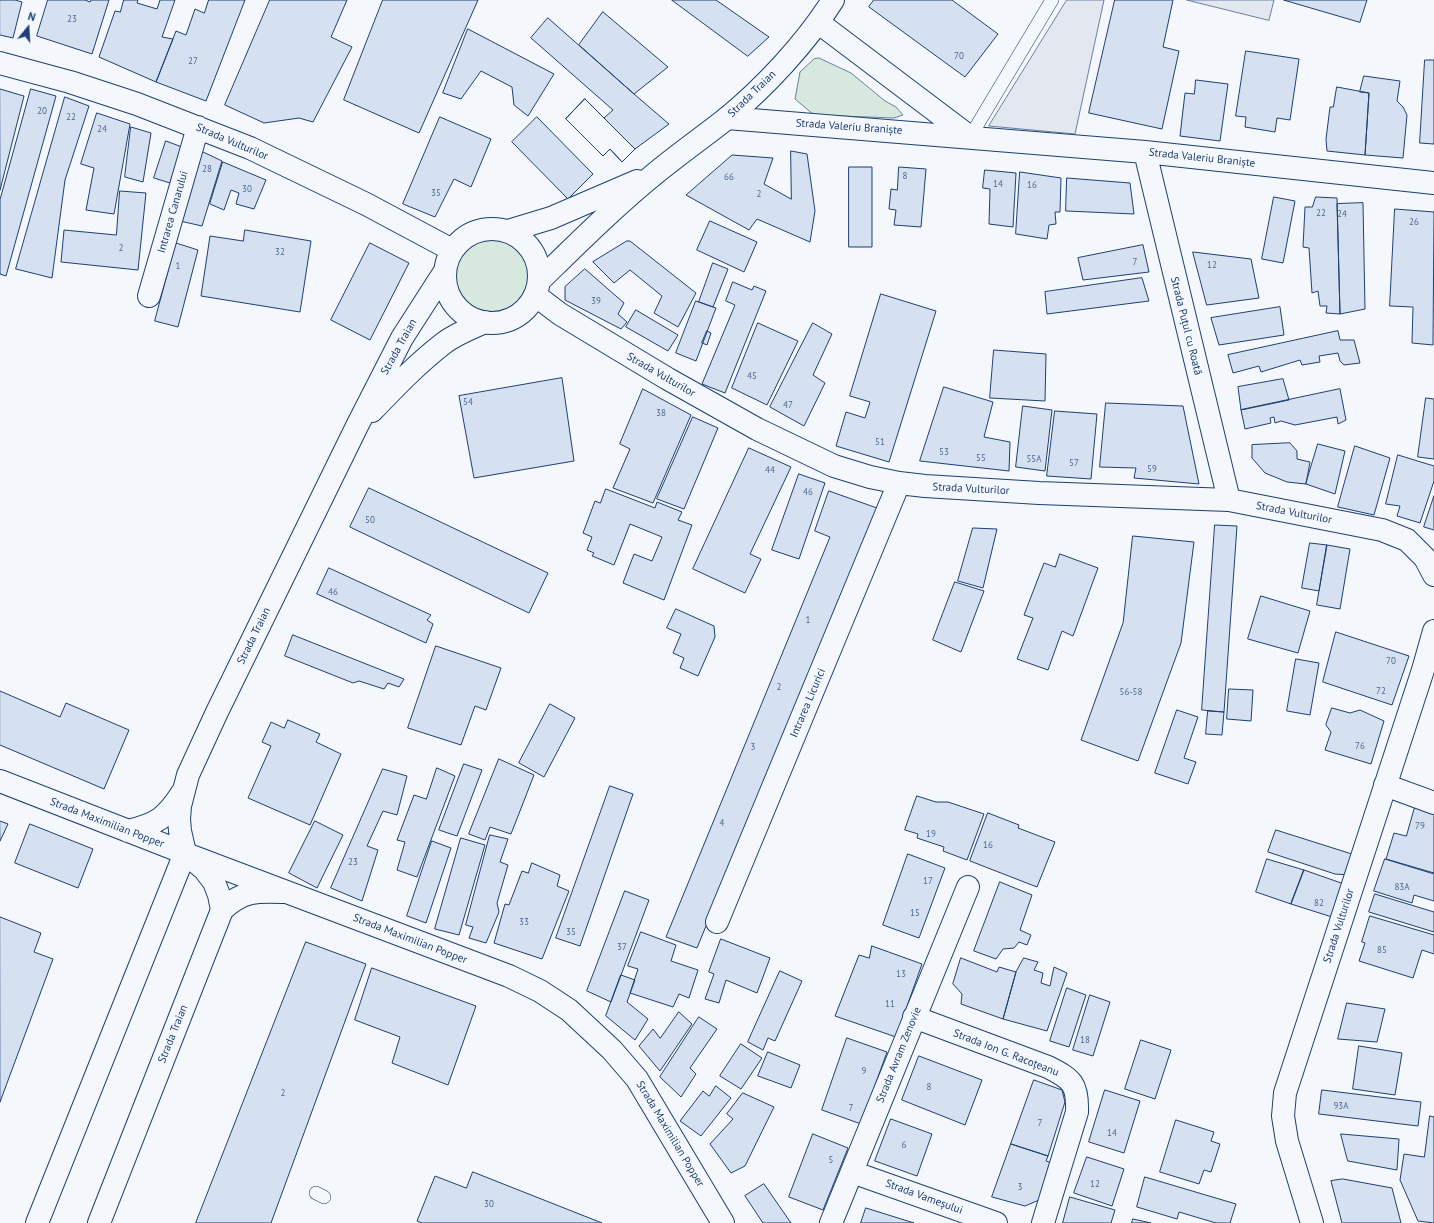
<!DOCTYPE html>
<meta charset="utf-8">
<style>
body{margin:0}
#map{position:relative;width:1434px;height:1223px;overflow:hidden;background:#f4f7fb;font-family:"PT Sans",sans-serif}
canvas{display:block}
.north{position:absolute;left:8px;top:8px;width:40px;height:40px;-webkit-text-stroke:3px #f4f7fb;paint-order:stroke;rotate:18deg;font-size:11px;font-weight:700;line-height:16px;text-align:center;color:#1d3f73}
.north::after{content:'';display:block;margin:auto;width:14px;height:18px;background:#1d3f73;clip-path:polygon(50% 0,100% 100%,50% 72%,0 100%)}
</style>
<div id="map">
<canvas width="1434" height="1223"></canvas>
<div class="north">N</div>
</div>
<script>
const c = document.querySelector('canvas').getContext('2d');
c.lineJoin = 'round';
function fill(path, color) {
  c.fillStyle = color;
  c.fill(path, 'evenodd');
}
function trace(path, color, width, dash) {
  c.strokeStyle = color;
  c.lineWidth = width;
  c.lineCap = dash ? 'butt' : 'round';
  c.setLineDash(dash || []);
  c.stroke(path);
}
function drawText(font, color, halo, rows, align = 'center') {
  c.font = font + ' "PT Sans",sans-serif';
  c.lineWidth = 3;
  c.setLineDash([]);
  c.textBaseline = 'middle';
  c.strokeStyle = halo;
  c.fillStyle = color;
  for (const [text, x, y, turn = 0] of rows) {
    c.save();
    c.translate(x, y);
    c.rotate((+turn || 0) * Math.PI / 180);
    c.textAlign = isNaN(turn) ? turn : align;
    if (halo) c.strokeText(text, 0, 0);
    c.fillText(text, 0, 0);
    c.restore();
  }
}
const green = new Path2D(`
 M819,58L851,73L885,101L896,107L903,115L894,118L814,115L795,99L800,72L814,59Z
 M445 276a47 47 0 1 1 94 0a47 47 0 1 1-94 0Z`);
const parking = new Path2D(`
 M1067,0H1104L1075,134L989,126Z
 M1187,0H1274L1269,20Z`);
const building = new Path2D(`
 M0,0H15L22,2L13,38L0,35Z
 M48,0H85L90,2L91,0H109L92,54L37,36Z
 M124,0H138L137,3L157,9L160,0H175L162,37L173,39L156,82L99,57L115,11L120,12Z
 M209,0H245L206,101L156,82L176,31L186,35L195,9L204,13Z
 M270,0H347L331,37L352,47L313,122L299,118L264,123L225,105Z
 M383,0H478L419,133L344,100Z
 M672,0H716L769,37L748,56Z
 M874,0H952L998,34L965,77L869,7Z
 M1115,0H1173L1163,47L1179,51L1162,129L1089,113Z
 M1284,0H1367L1360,22Z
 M603,12L668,67L634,94L579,45Z
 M548,18L634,94L669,124L635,149L604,118L613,110L531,38Z
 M468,29L554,74L528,116L514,105L512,87L481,71L461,99L443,93Z
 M1246,51L1299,59L1290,120L1277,118L1275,132L1245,127L1246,117L1236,116Z
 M1425,60H1434V144L1420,143Z
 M1364,76L1400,81L1397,101L1403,107L1407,115L1403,158L1365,155L1369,93L1360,92Z
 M1196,80L1228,84L1220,141L1180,136L1185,93L1194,94Z
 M1337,87L1369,93L1365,155L1327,151L1326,139L1330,107H1333Z
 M0,89L24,96L0,190Z
 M31,89L56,96L6,276L0,274V200Z
 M65,97L89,106L65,180L52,278L16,269Z
 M585,99L635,149L622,162L610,149L603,156L566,119Z
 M585,99L635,149L622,162L610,149L603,156L566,119Z
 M97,113L130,124L114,214L86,210L94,168L81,164Z
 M440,117L491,139L471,187L454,179L435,217L403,204Z
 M537,117L593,174L568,199L512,142Z
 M131,127L151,133L143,182L125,177Z
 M166,141L182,147L170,183L154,178Z
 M201,151L222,161L202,226L180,221Z
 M791,151L807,154L815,211L810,242L757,219L749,230L686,195L732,155L773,158L764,184L791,199Z
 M223,162L266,180L254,209L236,204L239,193L231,190L224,210L210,204Z
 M849,167H872V247H849Z
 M899,167L926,169L921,227L894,225L896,210L889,209L891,189L897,190Z
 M985,170L1016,173L1013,227L989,224L990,189L983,188Z
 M1020,172L1061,178L1060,212H1055L1056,224L1049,225L1047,239L1016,234Z
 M1067,178L1130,183L1134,214L1066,211Z
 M120,191L146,193L138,270L61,262L64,230L116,235Z
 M1274,197L1295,201L1283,263L1262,259Z
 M1316,197L1337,198L1340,314L1326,313L1327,306H1320L1318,291L1312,293L1309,248L1303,247L1305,207H1312Z
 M1363,203L1365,309L1340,314L1337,204Z
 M1395,209L1434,212L1433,345L1412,343L1413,307L1390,306Z
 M710,221L757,242L744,272L697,250Z
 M245,230L311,241L300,312L201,296L210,236L243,241Z
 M627,241H630L696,293L678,327L654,313L662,296L630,270L614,283L593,262Z
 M176,243L198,250L178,327L155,321Z
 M370,243L409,263L370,340L331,320Z
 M1143,245L1149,272L1083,280L1078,258Z
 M1193,252L1251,259L1259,298L1207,305Z
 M713,263L728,269L713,307L699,302Z
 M585,269L624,303L618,314L627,322L621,329L565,300V287Z
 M1142,278L1149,301L1047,314L1045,292Z
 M733,282L752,290L754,286L766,291L725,393L702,384L735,305L726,301Z
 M881,294L936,311L889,462L836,446L846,412L865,418L870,402L850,396Z
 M696,301L716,308L696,361L676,353Z
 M1280,307L1284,335L1219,345L1211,318Z
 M636,310L678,335L668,351L626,327Z
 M758,323L798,341L767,405L732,388Z
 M813,323L832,334L813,375L825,383L804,426L770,407Z
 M707,331L711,333L707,345L702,343Z
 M1338,331L1340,340H1354L1360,363L1344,365L1340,361L1338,353L1319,356L1320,362L1302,365L1300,360L1261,372L1259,366L1233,373L1228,355Z
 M994,350L1046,354L1045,401L990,398Z
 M562,378L574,461L474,478L459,396Z
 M1283,379L1289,400L1241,410L1238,387Z
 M944,387L993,402L984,437L1010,442L1009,471L920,461Z
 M643,389L691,415L653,503L613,488L630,449L620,444Z
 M1340,389L1346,420L1338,424L1337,417L1295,425L1281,421L1275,423L1274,417L1270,418L1271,423L1245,429L1241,410Z
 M1426,398L1434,399V459L1418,457Z
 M1106,403L1183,406L1199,484L1134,478L1136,468L1100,467Z
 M1023,406L1052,410L1045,471L1016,467Z
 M1055,411L1097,414L1091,479L1047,476Z
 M693,417L718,428L684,509L657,499Z
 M1290,443L1297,451V459L1310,462L1306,484L1287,482L1265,473L1252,458V445Z
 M1318,444L1345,451L1335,494L1306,484Z
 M1355,446L1390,458L1374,515L1338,507Z
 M749,448L791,467L750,554L761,559L745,593L693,569Z
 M1398,455L1434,466V481L1420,523L1397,516L1400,506L1386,504Z
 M799,474L825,483L799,559L772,550Z
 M369,488L548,573L529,613L350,527Z
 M606,489L655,508L657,502L682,512L678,520L692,525L664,600L623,583L634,554L652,561L662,537L630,524L614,565L592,556L594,553L587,550L592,537L583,533L595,501L600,503Z
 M829,491L877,508L697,948L666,937L830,537L815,531Z
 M1434,496V530L1424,527Z
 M1215,525L1237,526L1224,712L1202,710Z
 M973,528L997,529L983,588L958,581Z
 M1133,536L1194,542L1181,643L1138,761L1081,740L1123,623Z
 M1310,543L1327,545L1319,591L1302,588Z
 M1327,545L1350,549L1340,609L1317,605Z
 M1060,554L1098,568L1073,636L1062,631L1048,670L1017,659L1033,618L1024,615L1044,563L1055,567Z
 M329,568L431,615L427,620L433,624L426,643L317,594Z
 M955,582L984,591L961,652L933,640Z
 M1261,596L1310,611L1298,653L1248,639Z
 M676,609L714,626L715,637L698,676L680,668L684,658L673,653L681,634L667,628Z
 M1336,632L1409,656L1392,705L1323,682Z
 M293,635L404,679L399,687L388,683L384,689L359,681L353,683L285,656Z
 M436,646L501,668L486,710L475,706L461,745L408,728Z
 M1296,659L1319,663L1310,715L1287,711Z
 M1229,689L1253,690L1251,721L1227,719Z
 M0,691L60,717L66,703L129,730L104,789L0,745Z
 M550,704L575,718L544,777L519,763Z
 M1332,708L1350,713L1360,710L1384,721L1371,764L1325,750L1331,732L1326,725Z
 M1177,710L1198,717L1184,758L1196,762L1188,784L1155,773Z
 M1208,711L1224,712L1222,735L1206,734Z
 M288,720L320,734L316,742L341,754L310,825L248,798L271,746L262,742L271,722L284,728Z
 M499,759L534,775L511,834L490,827L485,840L469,834Z
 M464,764L482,770L457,836L439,830Z
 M437,768L455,776L417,877L397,870L405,842L397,840L414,795L426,799Z
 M383,769L407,776L397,815L383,811L367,846L378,850L362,901L331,888Z
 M610,786L633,794L580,946L556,938Z
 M917,796L936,802H948L984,814L967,860L943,851L944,847L917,838L918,834L905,830Z
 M1415,807L1434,813V873L1386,859L1394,833L1406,836Z
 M988,813L1019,825L1018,828L1055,842L1037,887L970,861Z
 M0,821L8,824L0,841Z
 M315,821L343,835L317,888L289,873Z
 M30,824L93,849L78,888L15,863Z
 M1276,830L1355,855L1349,875L1335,874L1268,852Z
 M490,835L508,839L500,862L508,865L497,903L499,912L486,943L469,938L473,927L466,925Z
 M461,838L485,845L459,935L435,929Z
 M432,841L451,848L426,923L407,916Z
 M908,854L945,868L919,938L883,925Z
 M1267,859L1304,870L1291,904L1256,892Z
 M1385,859L1434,874V901L1414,895L1412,903L1374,891Z
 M532,863L560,875L557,886L569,891L542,959L494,943L505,904L509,905L522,871L528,873Z
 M1304,870L1344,884L1332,917L1291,904Z
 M1000,882L1032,895L1020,930L1031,935L1027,945L1019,942L1014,948L1003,949L996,959L974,951Z
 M625,891L649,900L611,1002L587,991Z
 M1375,894L1434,912V932L1369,912Z
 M1370,916L1434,935V954L1422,950L1413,978L1359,961L1365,943L1362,942Z
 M0,917L41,933L34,952L53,959L0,1102Z
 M641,932L676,945L671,961L698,970L689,998L679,994L673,1007L630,993L638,969L628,966Z
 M721,939L770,958L757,993L726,980L719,1003L705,999L714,974L709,972Z
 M306,942L366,964L271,1223H196Z
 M872,946L922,964L896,1037L835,1016L859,955L869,958Z
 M961,958L997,972L999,967L1016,972L1003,1019L961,1004L962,994L953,984Z
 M1024,958L1038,962L1034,970L1043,973L1041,983L1050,986L1054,967L1067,973L1047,1031L1003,1019L1016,972Z
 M372,968L476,1006L448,1085L392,1063L400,1037L355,1020Z
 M780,971L802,981L775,1041L768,1038L763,1050L748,1042Z
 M621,975L635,980L627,1002L648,1019L635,1040L606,1016Z
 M1067,988L1086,995L1069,1047L1050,1041Z
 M1090,995L1110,1002L1093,1056L1073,1050Z
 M1347,1003L1385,1009L1377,1042L1338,1039Z
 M679,1012L692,1024L660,1071L639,1046L653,1029L660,1038Z
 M699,1017L717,1029L690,1068L696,1074L681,1097L660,1077Z
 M847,1038L887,1052L861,1124L822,1110Z
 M1141,1040L1171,1050L1155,1099L1125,1089Z
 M741,1044L762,1058L741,1089L720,1076Z
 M1359,1046L1402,1053L1395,1095L1353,1089Z
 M768,1052L800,1065L791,1088L758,1076Z
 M919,1056L982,1080L965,1125L902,1100Z
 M1034,1080L1062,1090L1065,1102L1048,1156L1011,1144Z
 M716,1086L731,1098L701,1136L680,1121L703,1091L709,1096Z
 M1105,1090L1140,1101L1124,1153L1089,1142Z
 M1322,1090L1421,1102L1418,1126L1319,1114Z
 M743,1093L774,1107L745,1166L731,1173L710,1144L733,1119L727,1114Z
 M1430,1116L1434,1117V1223L1418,1221L1400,1180L1404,1154L1424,1157Z
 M891,1119L932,1134L917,1176L875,1161Z
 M1176,1120L1214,1132L1211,1141L1220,1144L1211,1172L1204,1170L1199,1184L1160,1172Z
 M813,1134L848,1148L823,1210L789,1197Z
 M1341,1134L1399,1139L1397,1170L1348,1161Z
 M1011,1144L1048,1156L1046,1161L1052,1163L1039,1200L1025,1206L992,1197Z
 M1087,1157L1124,1169L1112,1206L1074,1193Z
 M473,1172L602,1223H422L417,1221L435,1176L466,1188Z
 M1145,1177L1236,1204L1230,1223H1216L1179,1212L1177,1219L1137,1207Z
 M1343,1179L1392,1188L1401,1223H1342L1331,1181Z
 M764,1184L791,1223H763L745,1196Z
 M1070,1197L1115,1210L1111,1223H1063Z
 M866,1208L914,1223H861Z
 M1133,1219L1151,1223H1132Z`);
const lane = new Path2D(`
 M970,137L1052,0
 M316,1193L324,1197`);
const street = new Path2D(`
 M819,23L970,137
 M0,63L70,82L137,104L250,148L366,204L452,250
 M727,118L1145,152L1434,183
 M1145,152L1229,500
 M535,295L560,314L668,379L757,429L834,466L870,477L899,483L925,486L1039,493L1229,500L1382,530L1407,540L1425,558L1434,575
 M149,296L198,127
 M1385,785L1434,803
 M186,854L509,976L540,991L569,1010L612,1050L637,1079L723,1223
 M717,922L899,483
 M914,1017L1048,1067C1072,1079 1078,1084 1077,1112L1043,1223
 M852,1172L996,1223
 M831,1223L968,887
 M1312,1223L1287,1141L1283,1116L1285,1093L1423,670L1434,631`);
const secondary = new Path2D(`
 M445 276a47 47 0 1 1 94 0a47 47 0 1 1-94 0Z
 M508,231L551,218L637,181
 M539,281C577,244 615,206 657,172C679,154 703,137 726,119C765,87 806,43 833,0
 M372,411C395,387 418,363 444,343C456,334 471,328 485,322
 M0,781L185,853
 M128,831C157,824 166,818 182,793
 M222,910C243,890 257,891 284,892
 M37,1223L185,853
 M99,1223L222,910L219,895L214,882L204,869L185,853L180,831L179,819L180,806L188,775L217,712L357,426L402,338L445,271`);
const numberNames = [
 ["23",72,19],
 ["70",959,56],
 ["27",193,61],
 ["20",42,111],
 ["22",71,117],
 ["24",102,129],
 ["28",207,169],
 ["8",905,176],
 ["66",729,177],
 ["14",998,184],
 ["16",1032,185],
 ["30",247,189],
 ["35",436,193],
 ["2",759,194],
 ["22",1321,213],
 ["24",1342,214],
 ["26",1414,222],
 ["2",121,248],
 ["32",280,252],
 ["7",1135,262],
 ["12",1212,265],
 ["1",178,266],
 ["39",596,301],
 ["45",752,376],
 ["54",468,402],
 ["47",788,405],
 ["38",661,413],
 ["51",880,442],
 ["53",944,452],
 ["55",981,458],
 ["55A",1034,459],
 ["57",1074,463],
 ["59",1152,469],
 ["44",770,470],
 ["46",808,492],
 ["50",370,520],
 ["46",333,592],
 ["1",808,620],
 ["70",1391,661],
 ["2",779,687],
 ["72",1381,691],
 ["56-58",1131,692],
 ["76",1360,746],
 ["3",753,747],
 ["4",722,823],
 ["79",1420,826],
 ["19",931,834],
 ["16",988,845],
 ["23",353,862],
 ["17",928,881],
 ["83A",1402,887],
 ["82",1319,903],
 ["15",915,913],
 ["33",524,922],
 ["35",571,932],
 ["37",622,947],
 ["85",1382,950],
 ["13",901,974],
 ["11",890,1004],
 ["18",1085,1040],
 ["9",864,1071],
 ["8",929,1087],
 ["2",283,1093],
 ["93A",1341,1106],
 ["7",851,1108],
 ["7",1040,1123],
 ["14",1112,1133],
 ["6",904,1145],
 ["5",831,1160],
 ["12",1095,1184],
 ["3",1020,1187],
 ["30",489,1204]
];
const streetNames = [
 ["Strada Traian",752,94,-44],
 ["Strada Valeriu Braniște",849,127,4],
 ["Strada Vulturilor",232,142,23],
 ["Strada Valeriu Braniște",1202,158,6],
 ["Intrarea Canarului",173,212,-74],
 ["Strada Puțul cu Roată",1186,326,76],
 ["Strada Traian",399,347,-61],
 ["Strada Vulturilor",661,375,30],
 ["Strada Vulturilor",971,489,3],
 ["Strada Vulturilor",1294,513,11],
 ["Strada Traian",254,636,-64],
 ["Intrarea Licurici",808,703,-67],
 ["Strada Maximilian Popper",107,823,21],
 ["Strada Vulturilor",1339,926,-72],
 ["Strada Maximilian Popper",410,939,21],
 ["Strada Traian",173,1034,-68],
 ["Strada Ion G. Racoțeanu",1006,1053,21],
 ["Strada Avram Zenovie",899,1055,-68],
 ["Strada Maximilian Popper",670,1134,59],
 ["Strada Vameșului",924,1197,20]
];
fill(green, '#d7e8df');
trace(green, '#687fa3', 1);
fill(parking, '#e3e8f0');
trace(parking, '#687fa3', 1);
fill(building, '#d5e0f0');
trace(building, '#1d3f73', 1);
trace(lane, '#1d3f73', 14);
trace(street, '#1d3f73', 24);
trace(secondary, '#1d3f73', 24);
trace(lane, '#f4f7fb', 13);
trace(street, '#f4f7fb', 22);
trace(secondary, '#f4f7fb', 22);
drawText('9px', '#4b6792', null, numberNames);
drawText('11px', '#1d3f73', '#f4f7fb', streetNames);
</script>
